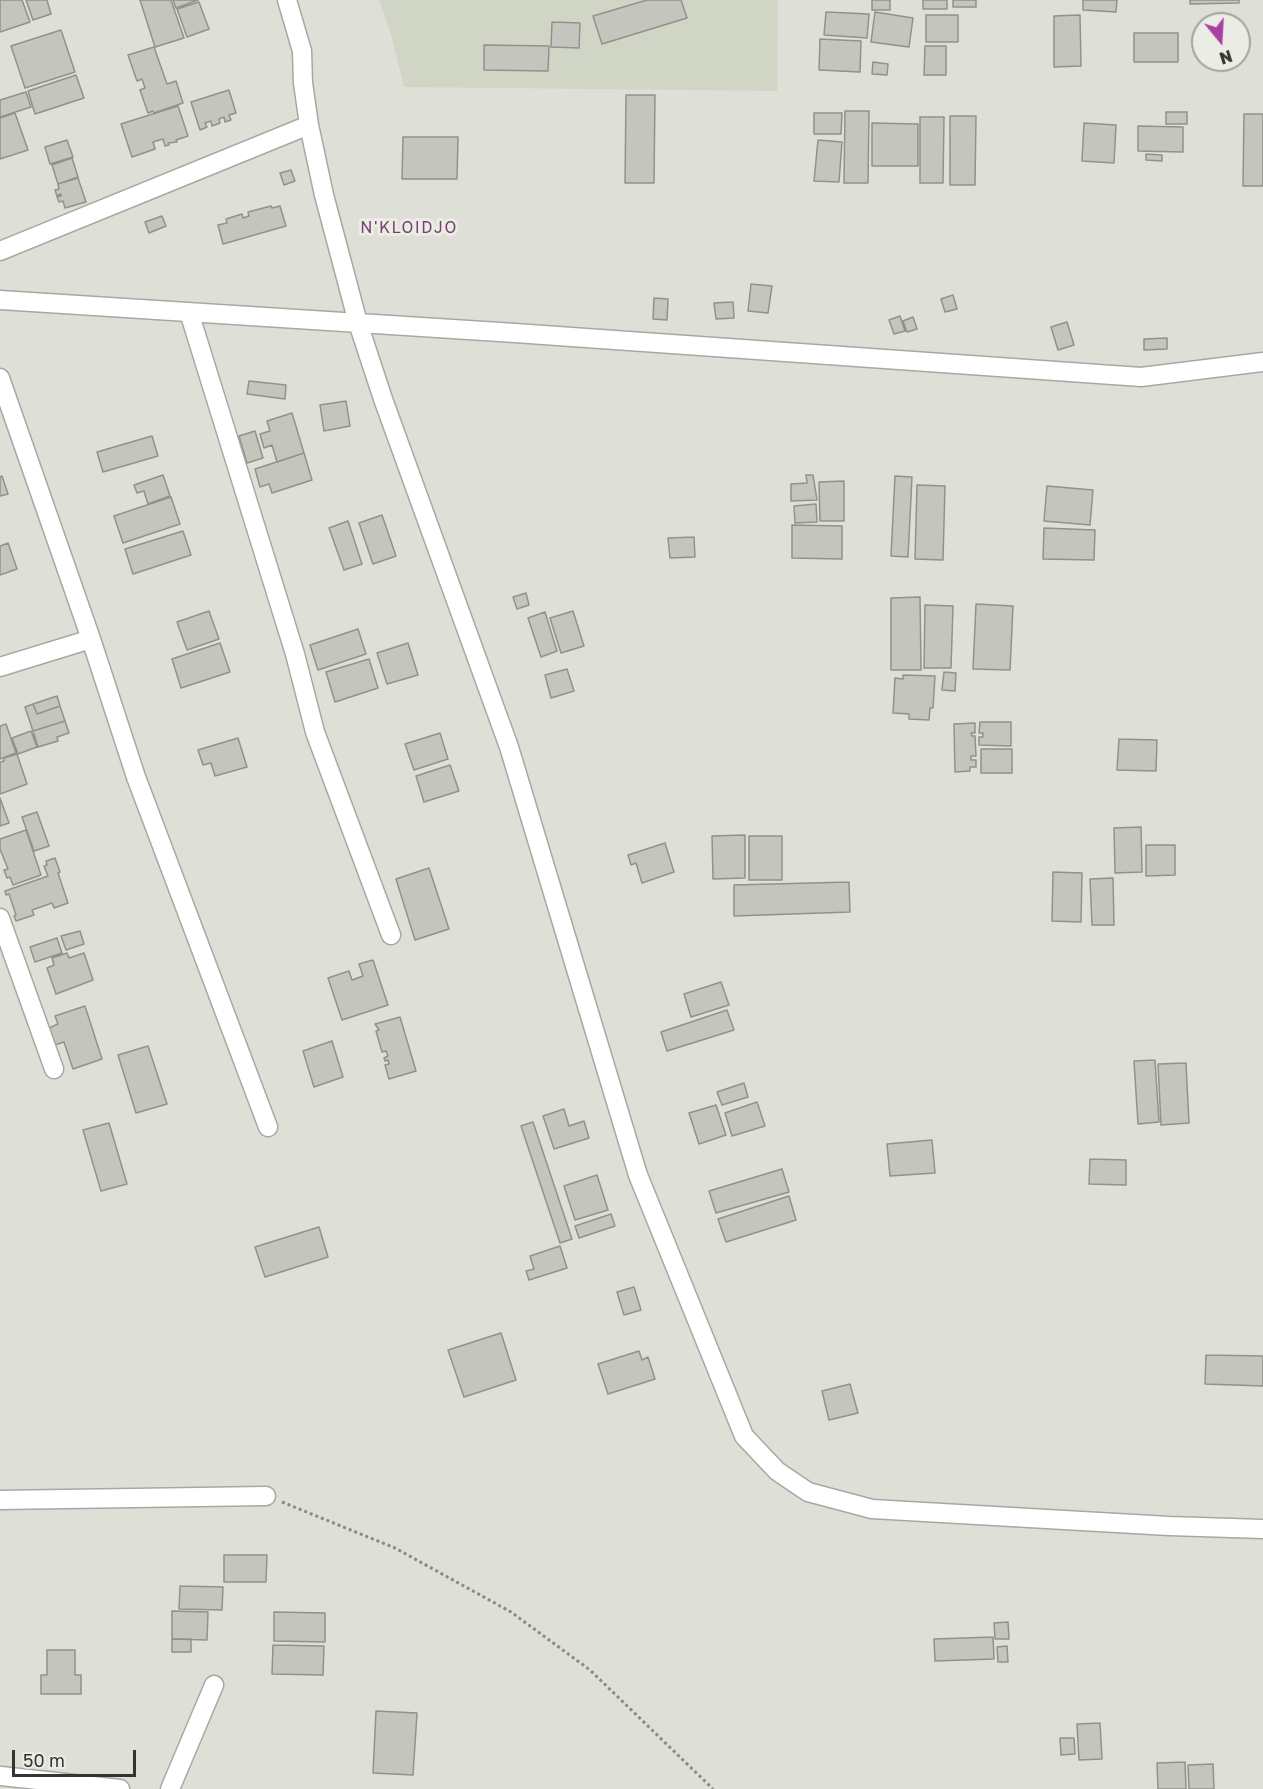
<!DOCTYPE html>
<style>
body{margin:0}
#map{position:relative;width:1263px;height:1789px;overflow:hidden;background:#dee0d8;font-family:"Golos Text",sans-serif}
canvas{display:block}
.north{position:absolute;left:1191px;top:12px;width:60px;height:60px;box-sizing:border-box;background:#ebede5;border:2px solid #a2a39d;border-radius:50%;rotate:162deg;font-size:16px;font-weight:700;line-height:24px;text-align:center;color:#343532}
.north::after{content:'';display:block;margin:auto;width:21px;height:27px;background:#a941a4;clip-path:polygon(50% 0,100% 100%,50% 72%,0 100%)}
.scale{position:absolute;left:12px;top:1750px;width:124px;height:27px;box-sizing:border-box;border:3px solid #343532;border-top:0;padding-left:8px;font-size:18px;line-height:21px;white-space:nowrap;color:#343532;-webkit-text-stroke:4px #ebede5;paint-order:stroke}
</style>
<div id="map">
<canvas width="1263" height="1789"></canvas>
<div class="north">N</div>
<div class="scale">50 m</div>
</div>
<script>
const ctx = document.querySelector('canvas').getContext('2d');
ctx.lineJoin = 'round';
function fillPath(path, color) { ctx.fillStyle = color; ctx.fill(path, 'evenodd'); }
const shape = rows => new Path2D(rows.map(r => 'M' + r).join(''));
function strokePath(path, color, width, dash) { ctx.strokeStyle = color; ctx.lineWidth = width; ctx.lineCap = dash ? 'butt' : 'round'; ctx.setLineDash(dash || []); ctx.stroke(path); }
function drawText(font, color, halo, rows, align = 'center') {
  ctx.font = font + ' "Golos Text",sans-serif'; ctx.lineWidth = 6; ctx.setLineDash([]); ctx.textBaseline = 'middle'; ctx.strokeStyle = halo; ctx.fillStyle = color; for (const [text, x, y, turn = 0] of rows) {
    ctx.save(); ctx.translate(x, y); ctx.rotate((+turn || 0) * Math.PI / 180); ctx.textAlign = isNaN(turn) ? turn : align; if (halo) ctx.strokeText(text, 0, 0); ctx.fillText(text, 0, 0); ctx.restore();
  }
}
fillPath(shape([
 [379,0,778,0,777,91,404,87,390,31]
]), '#d1d5c6');
const building = shape([
 [0,0,22,0,30,22,0,32,0,0],
 [26,0,47,0,51,14,33,20,26,0],
 [140,0,171,0,184,38,155,47,140,0],
 [173,0,198,0,176,8,173,0],
 [647,0,681,0,687,18,602,44,593,16,647,0],
 [872,0,890,0,890,10,872,10,872,0],
 [923,0,947,0,947,9,923,9,923,0],
 [953,0,976,0,976,7,953,7,953,0],
 [1083,0,1117,0,1116,12,1083,10,1083,0],
 [1190,0,1239,0,1239,3,1190,4,1190,0],
 [199,2,209,29,187,37,177,9,199,2],
 [826,12,869,14,867,38,824,35,826,12],
 [875,12,913,18,909,47,871,42,875,12],
 [926,15,958,15,958,42,926,42,926,15],
 [1080,15,1081,66,1054,67,1054,16,1080,15],
 [552,22,580,23,579,48,551,47,552,22],
 [61,30,75,72,25,88,11,46,61,30],
 [1134,33,1178,33,1178,62,1134,62,1134,33],
 [820,39,861,41,860,72,819,70,820,39],
 [484,45,549,46,548,71,484,70,484,45],
 [925,46,946,46,946,75,924,75,925,46],
 [154,47,167,84,176,81,183,103,154,113,153,111,148,113,140,90,145,88,142,79,137,81,128,55,154,47],
 [873,62,888,64,887,75,872,74,873,62],
 [76,75,84,98,35,114,28,91,76,75],
 [229,90,236,113,229,115,231,120,225,122,224,117,219,119,220,123,212,126,211,121,205,123,207,127,200,130,191,102,229,90],
 [26,92,31,107,0,117,0,100,26,92],
 [626,95,655,95,654,183,625,183,626,95],
 [178,106,188,136,176,140,177,142,168,143,169,145,165,146,163,139,153,142,155,149,132,157,121,124,178,106],
 [845,111,869,111,868,183,844,183,845,111],
 [1166,112,1187,112,1187,124,1166,124,1166,112],
 [15,113,28,150,0,159,0,118,15,113],
 [814,113,842,113,841,134,814,134,814,113],
 [1244,114,1263,114,1263,186,1243,186,1244,114],
 [950,116,976,116,975,185,950,185,950,116],
 [920,117,944,117,943,183,920,183,920,117],
 [872,123,918,124,918,166,872,166,872,123],
 [1084,123,1116,125,1114,163,1082,161,1084,123],
 [1138,126,1183,127,1183,152,1138,151,1138,126],
 [403,137,458,137,457,179,402,179,403,137],
 [67,140,73,157,50,164,45,147,67,140],
 [818,140,842,142,839,182,814,181,818,140],
 [1146,154,1162,155,1162,161,1146,160,1146,154],
 [72,158,78,177,58,184,52,165,72,158],
 [291,170,295,181,284,185,280,173,291,170],
 [78,178,86,202,65,208,63,201,59,202,57,197,61,196,61,194,57,196,55,190,59,189,58,184,78,178],
 [271,206,272,208,280,206,286,226,223,244,218,225,227,223,226,219,242,214,243,218,249,216,248,212,271,206],
 [162,216,166,226,149,233,145,222,162,216],
 [751,284,772,286,768,313,748,311,751,284],
 [953,295,957,309,945,312,941,299,953,295],
 [654,298,668,299,667,320,653,319,654,298],
 [733,302,734,318,716,319,714,303,733,302],
 [900,316,905,331,894,334,889,320,900,316],
 [913,317,917,329,907,332,903,321,913,317],
 [1067,322,1074,345,1058,350,1051,327,1067,322],
 [1167,338,1167,349,1144,350,1144,339,1167,338],
 [249,381,286,385,285,399,247,394,249,381],
 [346,401,350,426,324,431,320,405,346,401],
 [292,413,304,453,277,462,272,445,264,448,260,434,270,431,267,421,292,413],
 [255,431,263,458,247,463,239,436,255,431],
 [152,436,158,456,103,472,97,452,152,436],
 [304,453,312,480,272,493,269,484,260,487,255,469,304,453],
 [163,475,170,496,148,504,144,491,137,493,134,485,163,475],
 [806,475,813,475,817,500,791,501,791,484,807,483,806,475],
 [2,476,8,494,0,496,0,477,2,476],
 [895,476,912,477,908,557,891,556,895,476],
 [844,481,844,521,820,521,819,482,844,481],
 [917,485,945,486,943,560,915,559,917,485],
 [1047,486,1093,490,1090,525,1044,521,1047,486],
 [171,497,180,524,123,543,114,516,171,497],
 [816,504,817,522,795,523,794,506,816,504],
 [382,515,396,556,373,564,359,523,382,515],
 [348,521,362,564,344,570,329,528,348,521],
 [792,525,842,526,842,559,792,558,792,525],
 [1044,528,1095,530,1094,560,1043,559,1044,528],
 [183,531,191,555,133,574,125,549,183,531],
 [694,537,695,557,670,558,668,538,694,537],
 [8,543,17,569,0,575,0,546,8,543],
 [526,593,529,605,517,609,513,597,526,593],
 [920,597,921,670,891,670,891,598,920,597],
 [976,604,1013,606,1010,670,973,669,976,604],
 [925,605,953,606,951,668,924,668,925,605],
 [209,611,219,639,187,650,177,622,209,611],
 [573,611,584,646,561,653,550,618,573,611],
 [545,612,557,651,541,657,528,618,545,612],
 [358,629,366,654,318,670,310,645,358,629],
 [220,643,230,672,181,688,172,659,220,643],
 [408,643,418,675,387,684,377,653,408,643],
 [369,659,378,688,335,702,326,672,369,659],
 [567,669,574,691,551,698,545,675,567,669],
 [944,672,956,673,955,691,942,690,944,672],
 [903,675,935,676,933,708,930,708,929,720,909,719,909,714,893,713,895,678,903,679,903,675],
 [57,696,60,706,37,714,33,704,57,696],
 [33,704,37,714,60,706,65,721,33,731,25,707,33,704],
 [65,721,69,733,57,737,58,741,38,747,33,731,65,721],
 [980,722,1011,722,1011,746,979,745,979,737,983,737,983,733,979,733,980,722],
 [975,723,975,733,971,733,972,736,975,736,976,756,971,756,971,760,976,760,976,767,970,767,970,771,955,772,954,724,975,723],
 [6,724,16,753,0,759,0,726,6,724],
 [31,731,37,747,18,754,12,738,31,731],
 [440,733,448,759,414,770,405,744,440,733],
 [238,738,247,767,215,776,211,763,203,765,198,750,238,738],
 [1119,739,1157,740,1156,771,1117,770,1119,739],
 [981,749,1012,749,1012,773,981,773,981,749],
 [17,754,27,784,0,794,0,762,4,761,4,758,17,754],
 [450,765,459,791,424,802,416,776,450,765],
 [0,798,9,823,0,826,0,798],
 [37,812,49,846,34,851,22,817,37,812],
 [1141,827,1142,872,1115,873,1114,828,1141,827],
 [26,830,41,875,13,885,10,877,7,878,4,870,8,869,0,849,0,839,26,830],
 [745,835,745,878,713,879,712,836,745,835],
 [749,836,782,836,782,880,749,880,749,836],
 [665,843,674,872,642,883,636,863,631,865,628,855,665,843],
 [1146,845,1175,845,1175,875,1146,876,1146,845],
 [55,858,60,872,58,873,68,903,54,908,52,903,32,910,34,915,16,921,14,916,16,915,9,894,6,895,5,891,48,876,44,866,47,865,46,861,55,858],
 [429,868,449,929,415,940,396,879,429,868],
 [1053,872,1082,873,1081,922,1052,921,1053,872],
 [1113,878,1114,925,1092,925,1090,879,1113,878],
 [849,882,850,912,734,916,734,885,849,882],
 [80,931,84,944,66,950,61,936,80,931],
 [57,938,62,953,35,962,30,947,57,938],
 [67,953,69,958,84,953,93,980,56,994,47,968,54,965,52,958,67,953],
 [373,960,388,1005,342,1020,328,978,349,971,352,980,363,976,359,964,373,960],
 [721,982,729,1005,691,1017,684,994,721,982],
 [85,1006,102,1059,73,1069,64,1042,55,1045,49,1028,58,1024,55,1016,85,1006],
 [727,1010,734,1030,667,1051,661,1032,727,1010],
 [400,1017,416,1071,389,1079,385,1065,389,1064,388,1060,385,1061,384,1058,388,1056,386,1051,382,1052,376,1031,379,1030,375,1024,400,1017],
 [332,1041,343,1077,314,1087,303,1051,332,1041],
 [148,1046,167,1104,136,1113,118,1055,148,1046],
 [1155,1060,1159,1122,1138,1124,1134,1061,1155,1060],
 [1186,1063,1189,1123,1161,1125,1158,1064,1186,1063],
 [744,1083,748,1097,722,1105,717,1092,744,1083],
 [757,1102,765,1126,732,1136,725,1113,757,1102],
 [716,1105,726,1135,699,1144,689,1113,716,1105],
 [564,1109,569,1126,584,1121,589,1138,554,1149,543,1116,564,1109],
 [533,1122,572,1239,560,1243,521,1126,533,1122],
 [109,1123,127,1184,101,1191,83,1130,109,1123],
 [932,1140,935,1173,890,1176,887,1144,932,1140],
 [1090,1159,1126,1160,1126,1185,1089,1184,1090,1159],
 [782,1169,789,1192,716,1213,709,1191,782,1169],
 [597,1175,608,1210,575,1220,564,1186,597,1175],
 [789,1196,796,1220,726,1242,718,1219,789,1196],
 [611,1214,615,1226,579,1238,575,1226,611,1214],
 [319,1227,328,1257,265,1277,255,1247,319,1227],
 [560,1246,567,1268,529,1280,526,1271,534,1269,530,1256,560,1246],
 [634,1287,641,1310,624,1315,617,1292,634,1287],
 [501,1333,516,1380,464,1397,448,1350,501,1333],
 [639,1351,642,1360,648,1357,655,1379,608,1394,598,1364,639,1351],
 [1206,1355,1263,1356,1263,1386,1205,1384,1206,1355],
 [850,1384,858,1413,829,1420,822,1391,850,1384],
 [224,1555,267,1555,266,1582,224,1582,224,1555],
 [180,1586,223,1587,222,1610,179,1609,180,1586],
 [172,1611,208,1612,207,1640,172,1639,172,1611],
 [274,1612,325,1613,325,1642,274,1641,274,1612],
 [1008,1622,1009,1639,995,1639,994,1623,1008,1622],
 [993,1637,994,1659,935,1661,934,1639,993,1637],
 [172,1639,191,1639,191,1652,172,1652,172,1639],
 [273,1645,324,1646,323,1675,272,1674,273,1645],
 [1007,1646,1008,1662,998,1662,997,1647,1007,1646],
 [47,1650,75,1650,75,1675,81,1675,81,1694,41,1694,41,1675,47,1675,47,1650],
 [376,1711,417,1713,413,1775,373,1773,376,1711],
 [1100,1723,1102,1759,1079,1760,1077,1724,1100,1723],
 [1060,1738,1074,1738,1075,1754,1061,1755,1060,1738],
 [1185,1762,1186,1789,1158,1789,1157,1763,1185,1762],
 [1213,1764,1214,1789,1189,1789,1188,1765,1213,1764]
]);
fillPath(building, '#c4c6be');
strokePath(building, '#90928b', 1.5);
const minor = shape([
 [287,0,302,51,303,83,309,125,324,195,358,323,383,399,509,747,638,1175,744,1436,777,1471,808,1492,872,1509,1169,1526,1263,1529],
 [0,251,309,125],
 [0,300,515,333,1141,377,1263,362],
 [189,312,295,654,315,732,391,935],
 [0,378,91,639,136,777,268,1127],
 [0,667,91,639],
 [0,918,54,1069],
 [0,1500,266,1496],
 [1,1776,120,1789],
 [170,1789,214,1685]
]);
strokePath(minor, '#a6a9a1', 21);
strokePath(shape([
 [282,1502,395,1548,511,1612,590,1670,713,1789]
]), '#8a8b86', 3, [3, 3]);
strokePath(minor, '#fff', 18);
ctx.letterSpacing = '1.5px';
drawText('16px', '#764172', '#ebede5', [
 ["N'KLOIDJO",409,228]
]);
ctx.letterSpacing = '0px';
</script>
